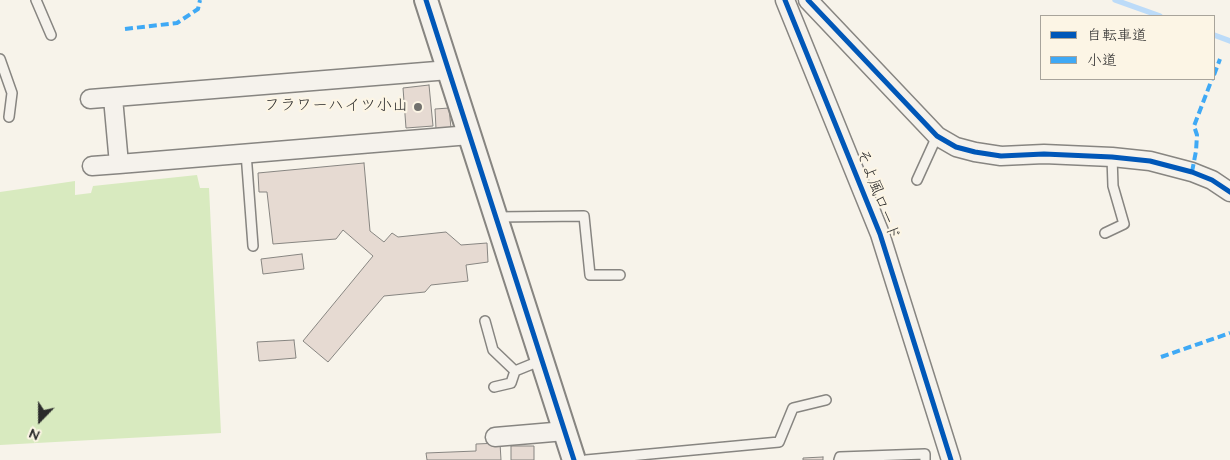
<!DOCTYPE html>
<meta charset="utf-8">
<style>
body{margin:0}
#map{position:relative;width:1230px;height:460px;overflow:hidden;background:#f7f3ea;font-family:"Architects Daughter","Klee One",sans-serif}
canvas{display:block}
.legend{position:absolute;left:1040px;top:15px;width:175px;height:65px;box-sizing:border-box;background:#fcf5e5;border:1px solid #a8a49b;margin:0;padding:6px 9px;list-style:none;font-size:15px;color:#2b2b2b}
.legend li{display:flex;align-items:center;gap:10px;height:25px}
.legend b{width:25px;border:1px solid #a8a49b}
.north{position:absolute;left:15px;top:395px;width:50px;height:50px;-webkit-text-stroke:4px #fcf5e5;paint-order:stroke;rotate:202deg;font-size:14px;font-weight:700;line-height:20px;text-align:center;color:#2b2b2b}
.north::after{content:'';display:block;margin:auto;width:18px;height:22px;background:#2b2b2b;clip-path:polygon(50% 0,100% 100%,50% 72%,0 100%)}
</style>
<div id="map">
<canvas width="1230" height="460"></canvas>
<ul class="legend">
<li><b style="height:6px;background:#0057b8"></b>自転車道</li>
<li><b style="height:6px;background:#3fa9f5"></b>小道</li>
</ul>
<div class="north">N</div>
</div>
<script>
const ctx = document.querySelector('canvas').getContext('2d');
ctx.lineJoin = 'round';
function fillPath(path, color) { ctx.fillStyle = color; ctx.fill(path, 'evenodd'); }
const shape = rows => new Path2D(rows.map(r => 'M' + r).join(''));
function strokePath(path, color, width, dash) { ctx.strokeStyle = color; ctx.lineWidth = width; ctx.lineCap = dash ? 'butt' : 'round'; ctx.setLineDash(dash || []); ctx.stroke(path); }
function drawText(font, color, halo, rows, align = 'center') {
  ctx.font = font + ' "Architects Daughter","Klee One",sans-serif'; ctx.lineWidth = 4.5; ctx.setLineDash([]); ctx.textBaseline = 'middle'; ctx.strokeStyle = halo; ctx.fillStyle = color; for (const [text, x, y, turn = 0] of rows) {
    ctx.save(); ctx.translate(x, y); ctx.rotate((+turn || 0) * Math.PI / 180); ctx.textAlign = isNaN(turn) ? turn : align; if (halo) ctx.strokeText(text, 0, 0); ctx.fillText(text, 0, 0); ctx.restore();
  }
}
fillPath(shape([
 [197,175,200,188,209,188,221,433,0,445,0,192,75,181,75,195,91,193,93,186]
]), '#d8eabf');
strokePath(shape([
 [1115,0,1160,16],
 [1214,35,1230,41]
]), '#bcdbf8', 5.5);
const building = shape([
 [429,85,433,126,406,128,403,88,429,85],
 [449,108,451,128,436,129,435,109,449,108],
 [364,163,370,231,384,242,392,233,398,237,446,232,461,245,487,243,488,262,466,265,468,281,431,285,425,292,384,296,328,362,303,341,373,256,343,230,336,239,273,244,267,192,259,192,258,173,364,163],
 [302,254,304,269,263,274,261,259,302,254],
 [294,340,296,358,259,361,257,342,294,340],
 [500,443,501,460,427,460,426,453,476,451,476,444,500,443],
 [511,446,534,446,534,460,511,460,511,446],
 [823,457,823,460,803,460,803,458,823,457]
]);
fillPath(building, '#e6dad2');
strokePath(building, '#878581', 1);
const service = shape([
 [36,0,51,35],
 [0,59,12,93,9,117],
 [246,153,253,246],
 [917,180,937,136],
 [496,217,584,216,590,275,620,275],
 [1105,233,1124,224,1113,186,1112,157],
 [485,321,493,350,515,371,511,383,494,387],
 [515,371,542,360],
 [586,460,779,442,793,408,826,400],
 [839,460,840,457,925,454,925,460]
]);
const minor = shape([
 [785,0,880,234,951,460],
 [808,0,937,136,956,147,975,152,1001,156,1044,154,1112,157,1150,161,1192,172,1212,180,1230,192],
 [113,98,119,164,470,135],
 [90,99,449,70],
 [92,166,119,164],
 [495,437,565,431]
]);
const tertiary = shape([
 [426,0,574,460]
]);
strokePath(service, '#878581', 12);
strokePath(minor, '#878581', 21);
strokePath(tertiary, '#878581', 26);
strokePath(service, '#f5f2ec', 9);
strokePath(minor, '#f5f2ec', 18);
strokePath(tertiary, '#f5f2ec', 22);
strokePath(shape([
 [125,29,177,23,198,9,200,0],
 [1214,75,1220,59],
 [1192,172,1196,151,1197,135,1194,126,1212,79],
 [1161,357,1230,333]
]), '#3fa9f5', 4, [8, 4]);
strokePath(shape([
 [426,0,574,460],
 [785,0,880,234,951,460],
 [808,0,937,136,956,147,975,152,1001,156,1044,154,1112,157,1150,161,1192,172,1212,180,1230,192]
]), '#0057b8', 5);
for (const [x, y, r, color] of [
 [418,107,5,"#72716e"]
]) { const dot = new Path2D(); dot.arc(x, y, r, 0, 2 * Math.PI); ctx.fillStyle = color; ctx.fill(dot); strokePath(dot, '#fcf5e5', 2); }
drawText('16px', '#2b2b2b', '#fcf5e5', [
 ["フラワーハイツ小山",408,107]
], 'right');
drawText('16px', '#2b2b2b', '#fcf5e5', [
 ["そよ風ロード",877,195,69]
]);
</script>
